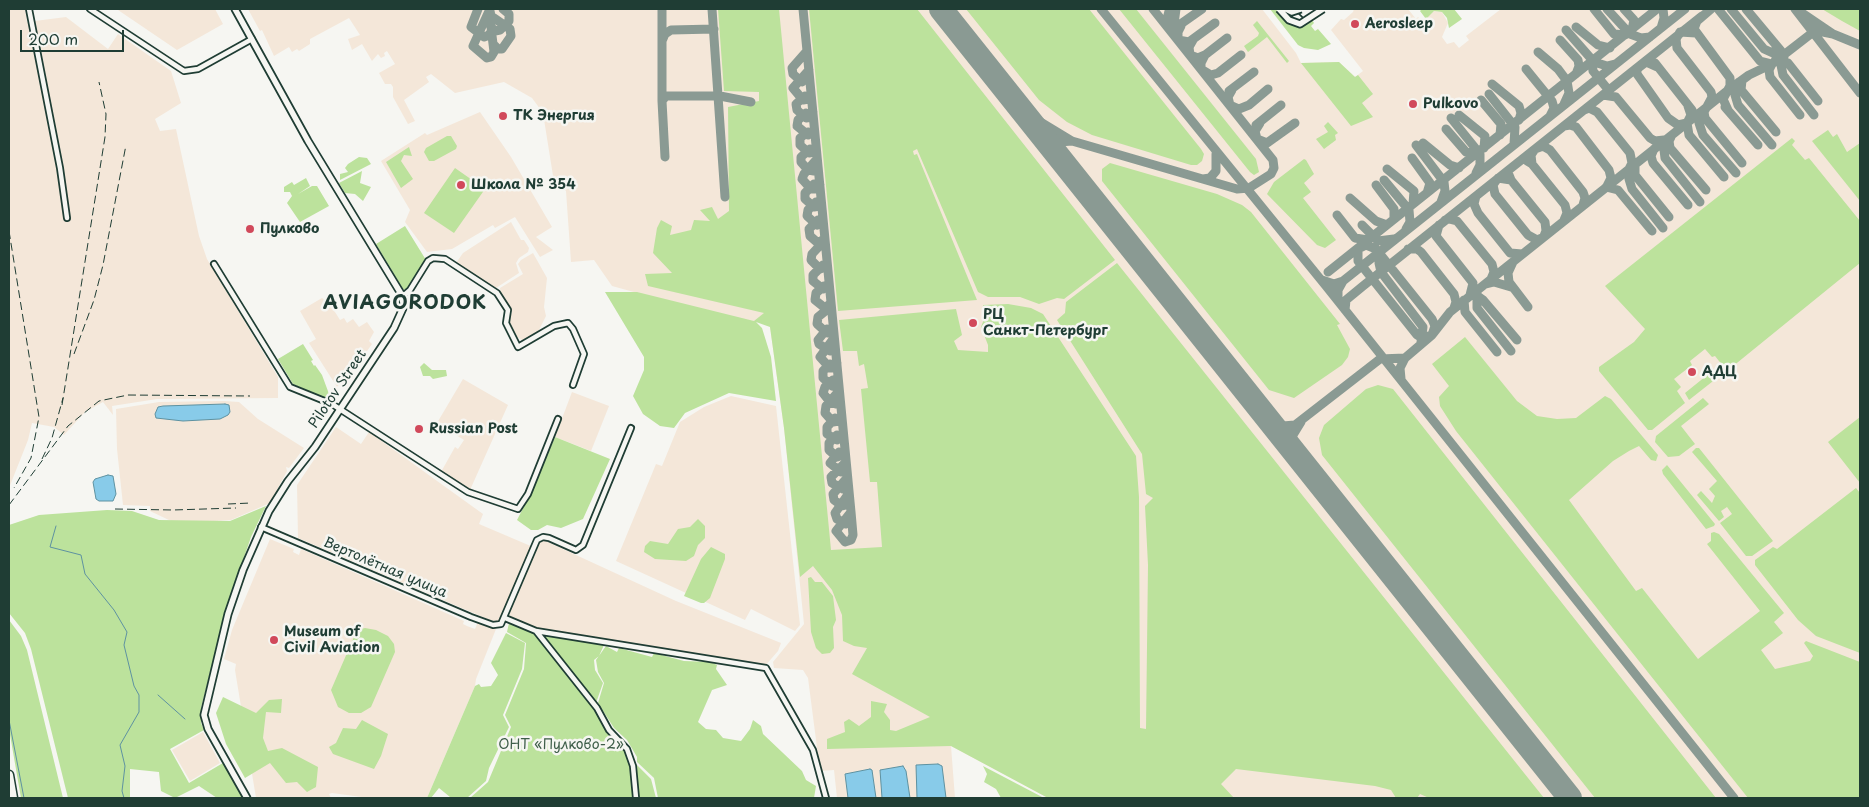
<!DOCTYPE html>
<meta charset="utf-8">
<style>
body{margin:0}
#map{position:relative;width:1869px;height:807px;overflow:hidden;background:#f6f6f2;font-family:"Playpen Sans",sans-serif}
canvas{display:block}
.frame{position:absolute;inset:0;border:10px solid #1f3d34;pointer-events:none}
.scale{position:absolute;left:20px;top:30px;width:104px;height:22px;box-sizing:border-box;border:2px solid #1f3d34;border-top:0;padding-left:6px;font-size:15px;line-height:18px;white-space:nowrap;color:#1f3d34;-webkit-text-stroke:4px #f6f6f2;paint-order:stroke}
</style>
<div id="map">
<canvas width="1869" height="807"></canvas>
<div class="frame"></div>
<div class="scale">200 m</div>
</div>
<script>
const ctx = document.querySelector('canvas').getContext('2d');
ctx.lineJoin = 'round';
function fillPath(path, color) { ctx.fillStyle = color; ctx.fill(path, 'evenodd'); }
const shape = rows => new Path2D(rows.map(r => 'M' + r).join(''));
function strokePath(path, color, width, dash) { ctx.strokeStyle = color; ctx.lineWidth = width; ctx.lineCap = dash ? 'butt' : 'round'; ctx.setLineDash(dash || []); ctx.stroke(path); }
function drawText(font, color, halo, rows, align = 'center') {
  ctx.font = font + ' "Playpen Sans",sans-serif'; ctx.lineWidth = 5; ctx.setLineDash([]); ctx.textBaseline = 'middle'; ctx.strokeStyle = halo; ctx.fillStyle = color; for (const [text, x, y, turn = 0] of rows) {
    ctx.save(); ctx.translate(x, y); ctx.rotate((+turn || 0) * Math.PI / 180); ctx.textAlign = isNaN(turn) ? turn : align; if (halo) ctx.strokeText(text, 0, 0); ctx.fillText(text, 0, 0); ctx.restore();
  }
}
fillPath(shape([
 [9,9,25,9,27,22,66,17,108,49,118,34,171,71,181,103,155,119,160,131,176,129,199,236,207,259,278,377,278,398,157,399,112,406,113,415,103,402,85,412,64,435,54,427,32,423,28,440,9,488],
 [215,9,223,24,177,50,118,10],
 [248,9,1262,9,1296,53,1301,63,1339,62,1355,77,1363,71,1331,30,1341,19,1344,20,1353,12,1354,9,1408,9,1416,19,1418,17,1422,21,1434,11,1442,12,1448,23,1442,37,1447,44,1454,42,1459,48,1469,40,1466,36,1501,9,1860,9,1860,798,1048,798,951,746,955,798,837,798,834,770,820,771,808,678,803,670,774,668,773,662,804,624,784,428,770,327,767,324,692,308,612,286,594,260,571,262,566,191,554,182,543,113,532,98,504,82,455,93,431,74,426,77,429,82,404,100,415,121,408,124,393,97,393,87,391,84,385,84,379,73,395,64,387,51,384,53,385,56,381,58,378,54,372,61,362,44,352,50,348,39,360,35,349,18,310,39,310,44,299,51,297,49,292,52,289,47,274,56,262,30,260,31],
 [480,112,511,157,552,227,536,237,553,250,540,257,515,217,495,228,493,225,452,249,427,252,405,222,410,210,381,161,425,133,427,135],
 [511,222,521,240,524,240,529,248,528,252,519,258,516,263,519,273,496,288,456,263,463,253],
 [533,253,547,278,544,307,546,316,537,334,524,341,517,337,508,322,508,319,512,313,501,295,500,288,523,274,518,264,521,260],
 [322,298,330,304,340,320,344,318,347,323,353,319,359,327,367,322,374,332,369,341,372,344,360,361,356,356,352,358,355,364,337,387,309,343,316,339,300,311],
 [463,379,508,405,470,490,441,472,455,447,458,449,464,440,437,423],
 [572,392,609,406,591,451,555,437],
 [731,396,776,406,800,625,795,631,751,609,745,620,616,561,656,464,662,466,680,422,704,407],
 [224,401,239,402,258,419,304,448,289,468,286,467,287,471,270,503,231,520,183,523,171,521,150,511,150,506,123,505,117,449,116,409,159,402],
 [336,427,361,444,369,432,483,514,479,524,533,547,499,624,298,538,297,485],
 [539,538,676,601,781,643,778,651,765,666,534,630,508,616],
 [270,539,294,549,293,552,299,555,301,549,464,621,463,624,467,626,475,629,478,622,496,629,476,679,475,686,427,798,369,798,332,793,329,794,331,798,256,798,235,670,236,664,224,659,232,630],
 [203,732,220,763,190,781,172,750]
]), '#f4e7d9');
fillPath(shape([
 [718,9,779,9,831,550,882,547,877,482,870,482,861,389,868,388,864,364,859,366,857,351,843,351,839,320,956,309,962,335,954,341,958,350,988,352,988,345,981,327,986,314,983,305,1008,304,1031,308,1043,314,1136,456,1139,497,1140,728,1146,729,1148,565,1145,506,1153,498,1146,494,1142,454,1057,320,1065,313,1066,302,1117,263,1544,798,1429,798,1420,794,1417,798,1396,798,1391,790,1375,786,1236,769,1221,784,1234,798,1048,798,951,746,827,749,827,739,845,732,844,722,849,719,859,726,871,717,871,701,887,704,884,712,890,720,890,730,896,731,930,717,852,674,867,648,854,646,843,641,842,615,832,590,813,566,800,577,784,428,770,327,756,322,762,328,771,357,776,401,729,393,685,413,674,428,660,426,643,414,633,396,644,370,644,357,605,292,637,292,754,321,764,313,648,286,645,274,672,273,653,253,657,228,661,220,672,226,670,235,691,230,694,220,710,221,700,210,712,207,718,219,729,211,728,107,759,101,759,92,724,91],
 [809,9,917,9,1115,260,1064,299,1057,298,1039,304,1020,297,988,297,978,292,917,149,913,151,914,155,917,154,977,300,838,311],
 [966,9,1089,9,1201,149,1204,154,1202,161,1197,165,1191,165,1092,135,1067,122,1039,100],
 [1119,9,1136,9,1256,159,1259,172,1254,175,1250,172],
 [1270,9,1287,9,1295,18,1312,20,1314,23,1311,26,1315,31,1318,29,1331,44,1318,50,1304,48,1298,45],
 [1422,9,1454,9,1462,19,1449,28,1447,18,1442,12,1434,11,1426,19,1420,11],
 [1822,9,1860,9,1860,31,1842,21],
 [1257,21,1289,61,1287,63,1267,37,1248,52,1244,46,1258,36,1259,33,1253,25],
 [1339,62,1355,77,1358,75,1373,94,1362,103,1373,117,1351,126,1301,63],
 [1328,122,1338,133,1335,135,1336,140,1324,149,1316,139,1328,132,1324,126],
 [1828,130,1833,137,1837,134,1847,152,1860,143,1860,201,1812,141],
 [447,136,451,136,457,146,456,149,434,161,429,161,424,152,426,148],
 [1792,138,1795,141,1792,145,1805,160,1809,158,1860,221,1860,263,1727,371,1715,356,1712,357,1705,349,1690,361,1692,365,1674,379,1681,387,1677,391,1685,403,1652,430,1648,430,1599,371,1599,367,1634,342,1645,329,1605,286],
 [409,147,412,156,404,155,401,161,413,179,401,188,386,162],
 [359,157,367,158,371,164,340,180,340,174,348,172,345,168,348,164],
 [1304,159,1306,160,1314,174,1304,183,1311,192,1303,198,1336,240,1325,248,1317,245,1267,194,1274,182],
 [1110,163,1217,194,1242,205,1251,212,1340,324,1337,325,1350,349,1348,357,1342,365,1294,398,1269,390,1102,181,1102,169],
 [455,168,485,189,454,233,424,213],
 [362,171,360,183,371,187,363,201,355,194,345,193,339,183],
 [306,178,310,186,298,194,312,186,317,186,329,206,300,222,287,203,292,196,290,192,284,192,284,187,292,182,294,185],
 [405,226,426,260,406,290,403,289,376,244],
 [1465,337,1517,401,1537,416,1557,419,1576,418,1605,396,1611,399,1658,455,1656,461,1651,460,1639,446,1629,451,1613,461,1569,500,1636,591,1642,588,1698,659,1760,611,1707,544,1711,541,1711,533,1714,532,1719,534,1784,613,1774,622,1783,633,1761,650,1775,669,1810,661,1813,656,1804,643,1806,641,1860,662,1860,798,1748,798,1456,431,1440,406,1439,397,1449,386,1432,364],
 [303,344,313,360,311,361,314,366,315,365,322,375,332,402,293,384,278,359],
 [424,363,432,370,446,370,447,376,433,379,430,376,423,376,420,367],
 [1716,368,1722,374,1689,400,1685,393],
 [1378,385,1393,389,1716,798,1595,798,1322,455,1319,438,1324,425,1366,389],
 [1703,398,1709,404,1681,426,1695,444,1679,456,1668,457,1655,442,1656,436],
 [1860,417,1860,483,1828,442],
 [555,437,610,459,583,519,561,528,547,525,538,530,531,530,517,520,531,493],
 [1696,448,1699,448,1773,541,1752,556,1746,556,1720,523,1732,514,1727,507,1721,511,1724,517,1719,521,1697,495,1701,491,1712,503,1715,496,1709,489,1717,481,1692,452],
 [1667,465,1715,524,1714,526,1706,529,1663,474,1662,470],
 [1856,488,1860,493,1860,653,1816,636,1798,620,1755,565,1755,560,1773,547,1777,549],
 [266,506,251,537,225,613,201,708,201,723,204,730,170,749,189,783,223,763,243,798,217,798,199,786,175,798,161,791,159,772,130,769,130,798,68,798,31,649,25,633,9,613,9,525,39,515,107,510,132,511,159,520,230,521],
 [698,519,705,526,705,538,698,545,694,556,686,561,655,559,644,552,645,546,650,541,668,544,678,529,690,527],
 [711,547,725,554,725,559,710,598,704,603,701,603,684,596,701,559],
 [811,577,815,582,822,582,833,596,836,620,833,627,834,648,830,653,822,654,816,648,811,632,808,578],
 [9,620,21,636,27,650,63,798,21,798,9,729],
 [509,623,541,635,604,645,599,656,594,660,595,670,603,683,596,703,612,729,628,747,636,764,651,779,656,798,470,798,488,782,511,727,505,715,524,669,526,643,507,632],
 [365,628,376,630,388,636,394,644,395,652,371,707,361,713,349,713,338,707,331,690,357,630],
 [506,633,525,643,522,669,503,715,509,727,489,768,486,781,467,798,450,797,439,788,431,798,427,798,475,686,479,684,481,687,491,686,498,675,491,663],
 [606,646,617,652,619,648,652,657,654,653,684,661,711,662,717,665,716,669,727,685,712,690,698,722,706,729,716,730,723,738,741,741,750,729,753,720,761,726,763,734,802,771,806,780,816,786,814,798,658,798,654,778,637,762,637,757,627,740,614,728,598,703,604,683,598,672,596,660],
 [223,697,256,713,269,700,282,699,281,713,266,712,263,738,268,751,282,748,318,767,316,787,307,792,297,782,286,783,270,763,245,778,226,744,216,713],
 [362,720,388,734,381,756,374,769,333,754,329,747,336,743,343,728,356,729],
 [983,766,1044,798,1001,798,996,789,984,782,987,774]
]), '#bce29c');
const water = shape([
 [225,404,229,405,230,412,228,415,220,419,183,421,156,418,155,414,158,407,163,406,225,404],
 [108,475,113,476,116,494,113,501,99,501,96,499,93,482,95,479,108,475],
 [938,764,942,766,946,798,917,798,916,765,938,764],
 [903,766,906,771,910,798,882,798,880,770,903,766],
 [870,769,872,770,876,798,848,798,845,774,870,769]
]);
fillPath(water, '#88cbe9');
strokePath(water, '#5e92a1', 1);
strokePath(shape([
 [56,526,50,547,81,555,85,574,114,610,127,632,124,645,134,686,139,695,139,712,120,745,125,766,122,791,124,798],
 [158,695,185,719],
 [9,720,24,798]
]), '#5e92a1', 1);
strokePath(shape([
 [478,9,471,27,484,37,489,35,492,30],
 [662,9,662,101,666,96,720,96,751,102],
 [712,9,725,197],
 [803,9,851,512],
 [1101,9,1326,286,1734,798],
 [1594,9,1614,34,1625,35],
 [1607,9,1630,34,1641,38,1650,37],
 [1624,9,1634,20,1632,30],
 [1711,9,1697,21,1694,29,1730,78,1730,86,1723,99,1728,110],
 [1718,9,1760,61,1772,64,1769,70,1770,77,1800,115],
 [1731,9,1764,49,1775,54,1785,53],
 [1746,9,1781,51],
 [1795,9,1860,93],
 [489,11,494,52,491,57,487,58,473,46,489,11],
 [490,11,491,16,510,29,511,36,502,49,498,49,494,45],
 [1169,11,1166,23,1175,28,1202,9],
 [1802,13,1833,34,1860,45],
 [1181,26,1178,32,1178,40,1189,42,1215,23],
 [491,27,495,31,500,30,509,21,509,14,503,9],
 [1576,27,1598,45,1610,48],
 [1661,28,1664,18,1663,9],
 [1566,30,1594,62,1607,66,1615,64],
 [1173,32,1176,9],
 [1696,33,1680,32,1676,39,1677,48,1711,92,1712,97,1704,112,1705,118,1742,163],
 [1193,40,1189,47,1190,55,1198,58,1205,55,1227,38],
 [1560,40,1578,60,1579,66,1576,74],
 [662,41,665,34,671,30,714,29],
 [1776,48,1778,54,1775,61,1788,63,1818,101],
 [1538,52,1558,69,1567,81,1569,93,1564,104],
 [1205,55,1201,63,1201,69,1211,75,1218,73,1241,55],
 [1784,57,1781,65,1783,75,1814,115],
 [1592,61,1593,71,1606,87],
 [1655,63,1692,110],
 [1657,67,1646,62,1637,69,1637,74,1668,118,1678,125,1687,123,1691,115,1688,106],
 [1526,69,1552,101,1554,108,1550,116],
 [809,70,793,88,803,100,809,99,811,93],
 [1742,80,1741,90,1776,132],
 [802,82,793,74,792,68,807,51],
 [1739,82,1735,95,1738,105,1772,145],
 [1492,84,1519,106,1521,113,1519,120],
 [1232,90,1228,97,1230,105,1239,109,1249,105,1268,89],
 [1229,91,1254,72],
 [1489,94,1515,127,1514,144],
 [1603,95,1616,97,1650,138,1655,141,1664,140],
 [805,96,796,104,797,110,806,118,811,117,813,112],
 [1011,96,1039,121,1072,141,1237,189,1249,188,1271,174,1274,168,1273,160,1153,9],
 [1481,100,1501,124,1500,135],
 [662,101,665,157],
 [1725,107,1758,145],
 [1584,110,1589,108,1597,112,1630,153,1632,163,1629,169],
 [1701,112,1699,123,1703,135,1736,173],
 [806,113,798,120,797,126,808,135,814,131],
 [1459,115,1485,136,1484,148],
 [1451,118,1480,154,1480,165,1476,173],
 [1260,123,1255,131,1257,139,1267,143,1295,123],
 [1687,123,1689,135,1724,177],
 [1256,125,1281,105],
 [1564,126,1570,125,1576,127,1609,170,1611,178,1607,186],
 [1446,129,1466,152,1477,154],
 [808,132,800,138,800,145,809,153,814,152,816,149],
 [1671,137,1669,141,1670,148,1706,190],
 [1667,139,1664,150,1665,158,1700,202],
 [1423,143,1450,165,1459,168],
 [1416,145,1444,182,1445,191,1441,202],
 [810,149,801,157,801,162,808,170,814,171],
 [1654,149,1651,156,1653,163,1688,205],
 [1056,153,1059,142,1072,141],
 [1412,158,1430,183,1427,193],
 [817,159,804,174,802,179,811,189,817,189,820,185],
 [1527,161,1532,164,1565,205,1567,213,1564,220],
 [1532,164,1531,155,1535,149,1543,146,1550,150,1583,192,1585,198,1583,205],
 [1635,165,1635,175,1669,217],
 [1631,168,1629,179,1632,189,1663,228],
 [1387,169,1414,191,1413,204],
 [1509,175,1511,180,1545,222,1546,231,1544,236],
 [1203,179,1210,178,1216,171,1216,154],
 [1384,180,1409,210,1410,222,1406,229],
 [1511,180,1498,178,1493,185,1495,194,1528,235,1537,240,1542,238],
 [814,184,805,193,805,199,814,207,820,206,821,202],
 [1376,185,1394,209,1394,219],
 [1606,187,1618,190,1652,231],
 [1476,196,1474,204,1478,213,1510,253,1522,254],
 [1350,198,1376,221,1387,225],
 [816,202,808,210,807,216,817,225,823,220],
 [1337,215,1355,238,1368,240],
 [818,220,809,229,810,236,818,243,824,239],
 [1445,220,1449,219,1457,221,1492,264,1494,272,1491,279],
 [1362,225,1378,241,1394,239],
 [1439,225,1436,236,1473,283,1470,295,1476,295,1483,300,1517,340],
 [825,240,812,254,811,260,820,269,825,267,827,264],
 [1366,245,1376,249,1432,319,1435,326,1432,335,1422,338,1417,335,1358,261,1358,249,1366,245],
 [1408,249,1417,249,1421,252,1454,294,1456,302,1454,308],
 [1380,254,1379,263,1381,272,1423,327,1421,342],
 [1513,262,1508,273,1509,282,1528,307],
 [823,265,813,275,813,281,823,289,829,285],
 [1328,272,1657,9],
 [1322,280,1334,284,1343,281,1338,290,1338,301],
 [1343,281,1685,9],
 [1486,284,1494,282,1511,287],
 [824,286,816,293,815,300,825,308,831,303],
 [1477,291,1477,308,1511,351],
 [1464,300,1465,312,1497,352],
 [831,303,829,308,818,317,817,324,827,333,831,333,833,327],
 [1345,310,1346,300,1363,286,1702,16],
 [827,329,818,340,819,344,830,351],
 [834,338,820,357,830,368,834,368,837,363],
 [1405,358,1432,335,1450,312,1727,91,1749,75,1772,64,1812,33,1818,31,1833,34],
 [830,364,823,371,823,378,832,386,838,380],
 [833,380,825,387,823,393,830,402,836,404],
 [839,391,826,406,825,413,833,422,839,421,841,416],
 [835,418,827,427,827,434,837,440,843,434],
 [1269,421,1283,426,1295,425,1380,359,1405,358,1400,368,1401,379],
 [837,435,829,443,829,450,837,457,842,455,845,452],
 [839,452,830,463,841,472],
 [1296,454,1292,441,1293,435,1301,422],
 [843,489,832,483,831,477,846,462],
 [846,505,842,506,834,500,833,494,847,478],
 [851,512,853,535,851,540,845,542,836,531,851,512],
 [846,524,837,519,835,513,849,493]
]), '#8a9a93', 9);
strokePath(shape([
 [941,9,1570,798]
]), '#8a9a93', 24);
const street = shape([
 [29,9,60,168,67,218],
 [90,9,184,71,198,69,252,39],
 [214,264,290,387,332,404,468,492,518,509,528,494,558,419],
 [402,297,410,290,428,261,433,258,445,259,497,293,508,310,506,323,518,347,554,326,568,323,573,329,584,354,573,385],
 [261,527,471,617,493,625,501,624,537,540,543,537,549,538,576,550,583,545,631,428],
 [505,618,536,631,597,708,609,730,627,749,633,766,636,798],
 [536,631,766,668,813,750,826,798]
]);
const secondary = shape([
 [235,9,308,141,400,292,404,306,394,328,315,447,288,481,269,511,243,570,228,614,204,715,208,729,247,798],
 [1294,14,1301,21]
]);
const highway = shape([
 [9,775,13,798]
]);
strokePath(street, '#1f3d34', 8);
strokePath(secondary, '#1f3d34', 9);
strokePath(highway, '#1f3d34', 11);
strokePath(street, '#f6f6f2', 4.5);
strokePath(secondary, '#f6f6f2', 5.5);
strokePath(highway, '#f6f6f2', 8);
strokePath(shape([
 [9,231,39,417,31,458,14,488],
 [74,354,94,300,103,265,126,145],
 [62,405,105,137,106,114,99,82],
 [42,459,52,438,63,398],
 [228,504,251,503],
 [9,505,68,426,99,401,128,395,250,396],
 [115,509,173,510,236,508]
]), '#1f3d34', 1, [8, 4]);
const secondaryBridge = shape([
 [1279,9,1289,20,1300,24,1323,9],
 [1286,9,1292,12,1301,9]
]);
strokePath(secondaryBridge, '#1f3d34', 9, []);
strokePath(secondaryBridge, '#f6f6f2', 5.5);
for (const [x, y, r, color] of [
 [1355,24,5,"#d1495b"],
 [1413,104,5,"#d1495b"],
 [503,116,5,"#d1495b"],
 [461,185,5,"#d1495b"],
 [250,229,5,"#d1495b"],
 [973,323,5,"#d1495b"],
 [1692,372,5,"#d1495b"],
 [419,429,5,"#d1495b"],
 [274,640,5,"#d1495b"]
]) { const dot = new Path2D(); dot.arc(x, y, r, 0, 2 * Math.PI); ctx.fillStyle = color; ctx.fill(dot); strokePath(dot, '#f6f6f2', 2); }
drawText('bold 14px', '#1f3d34', '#f6f6f2', [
 ["Aerosleep",1365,24],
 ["Pulkovo",1423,104],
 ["ТК Энергия",513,116],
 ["Школа № 354",471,185],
 ["Пулково",260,229],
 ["РЦ",983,315],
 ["Санкт-Петербург",983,331],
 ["АДЦ",1702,372],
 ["Russian Post",429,429],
 ["Museum of",284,632],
 ["Civil Aviation",284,648]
], 'left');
drawText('14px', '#1f3d34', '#f6f6f2', [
 ["Pilotov Street",338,389,-56],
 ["Вертолётная улица",385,568,23]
]);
drawText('14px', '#3e5e49', '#f6f6f2', [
 ["ОНТ «Пулково-2»",561,745]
]);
ctx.letterSpacing = '1px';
drawText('bold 19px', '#1f3d34', '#f6f6f2', [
 ["AVIAGORODOK",405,304]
]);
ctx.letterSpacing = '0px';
</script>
